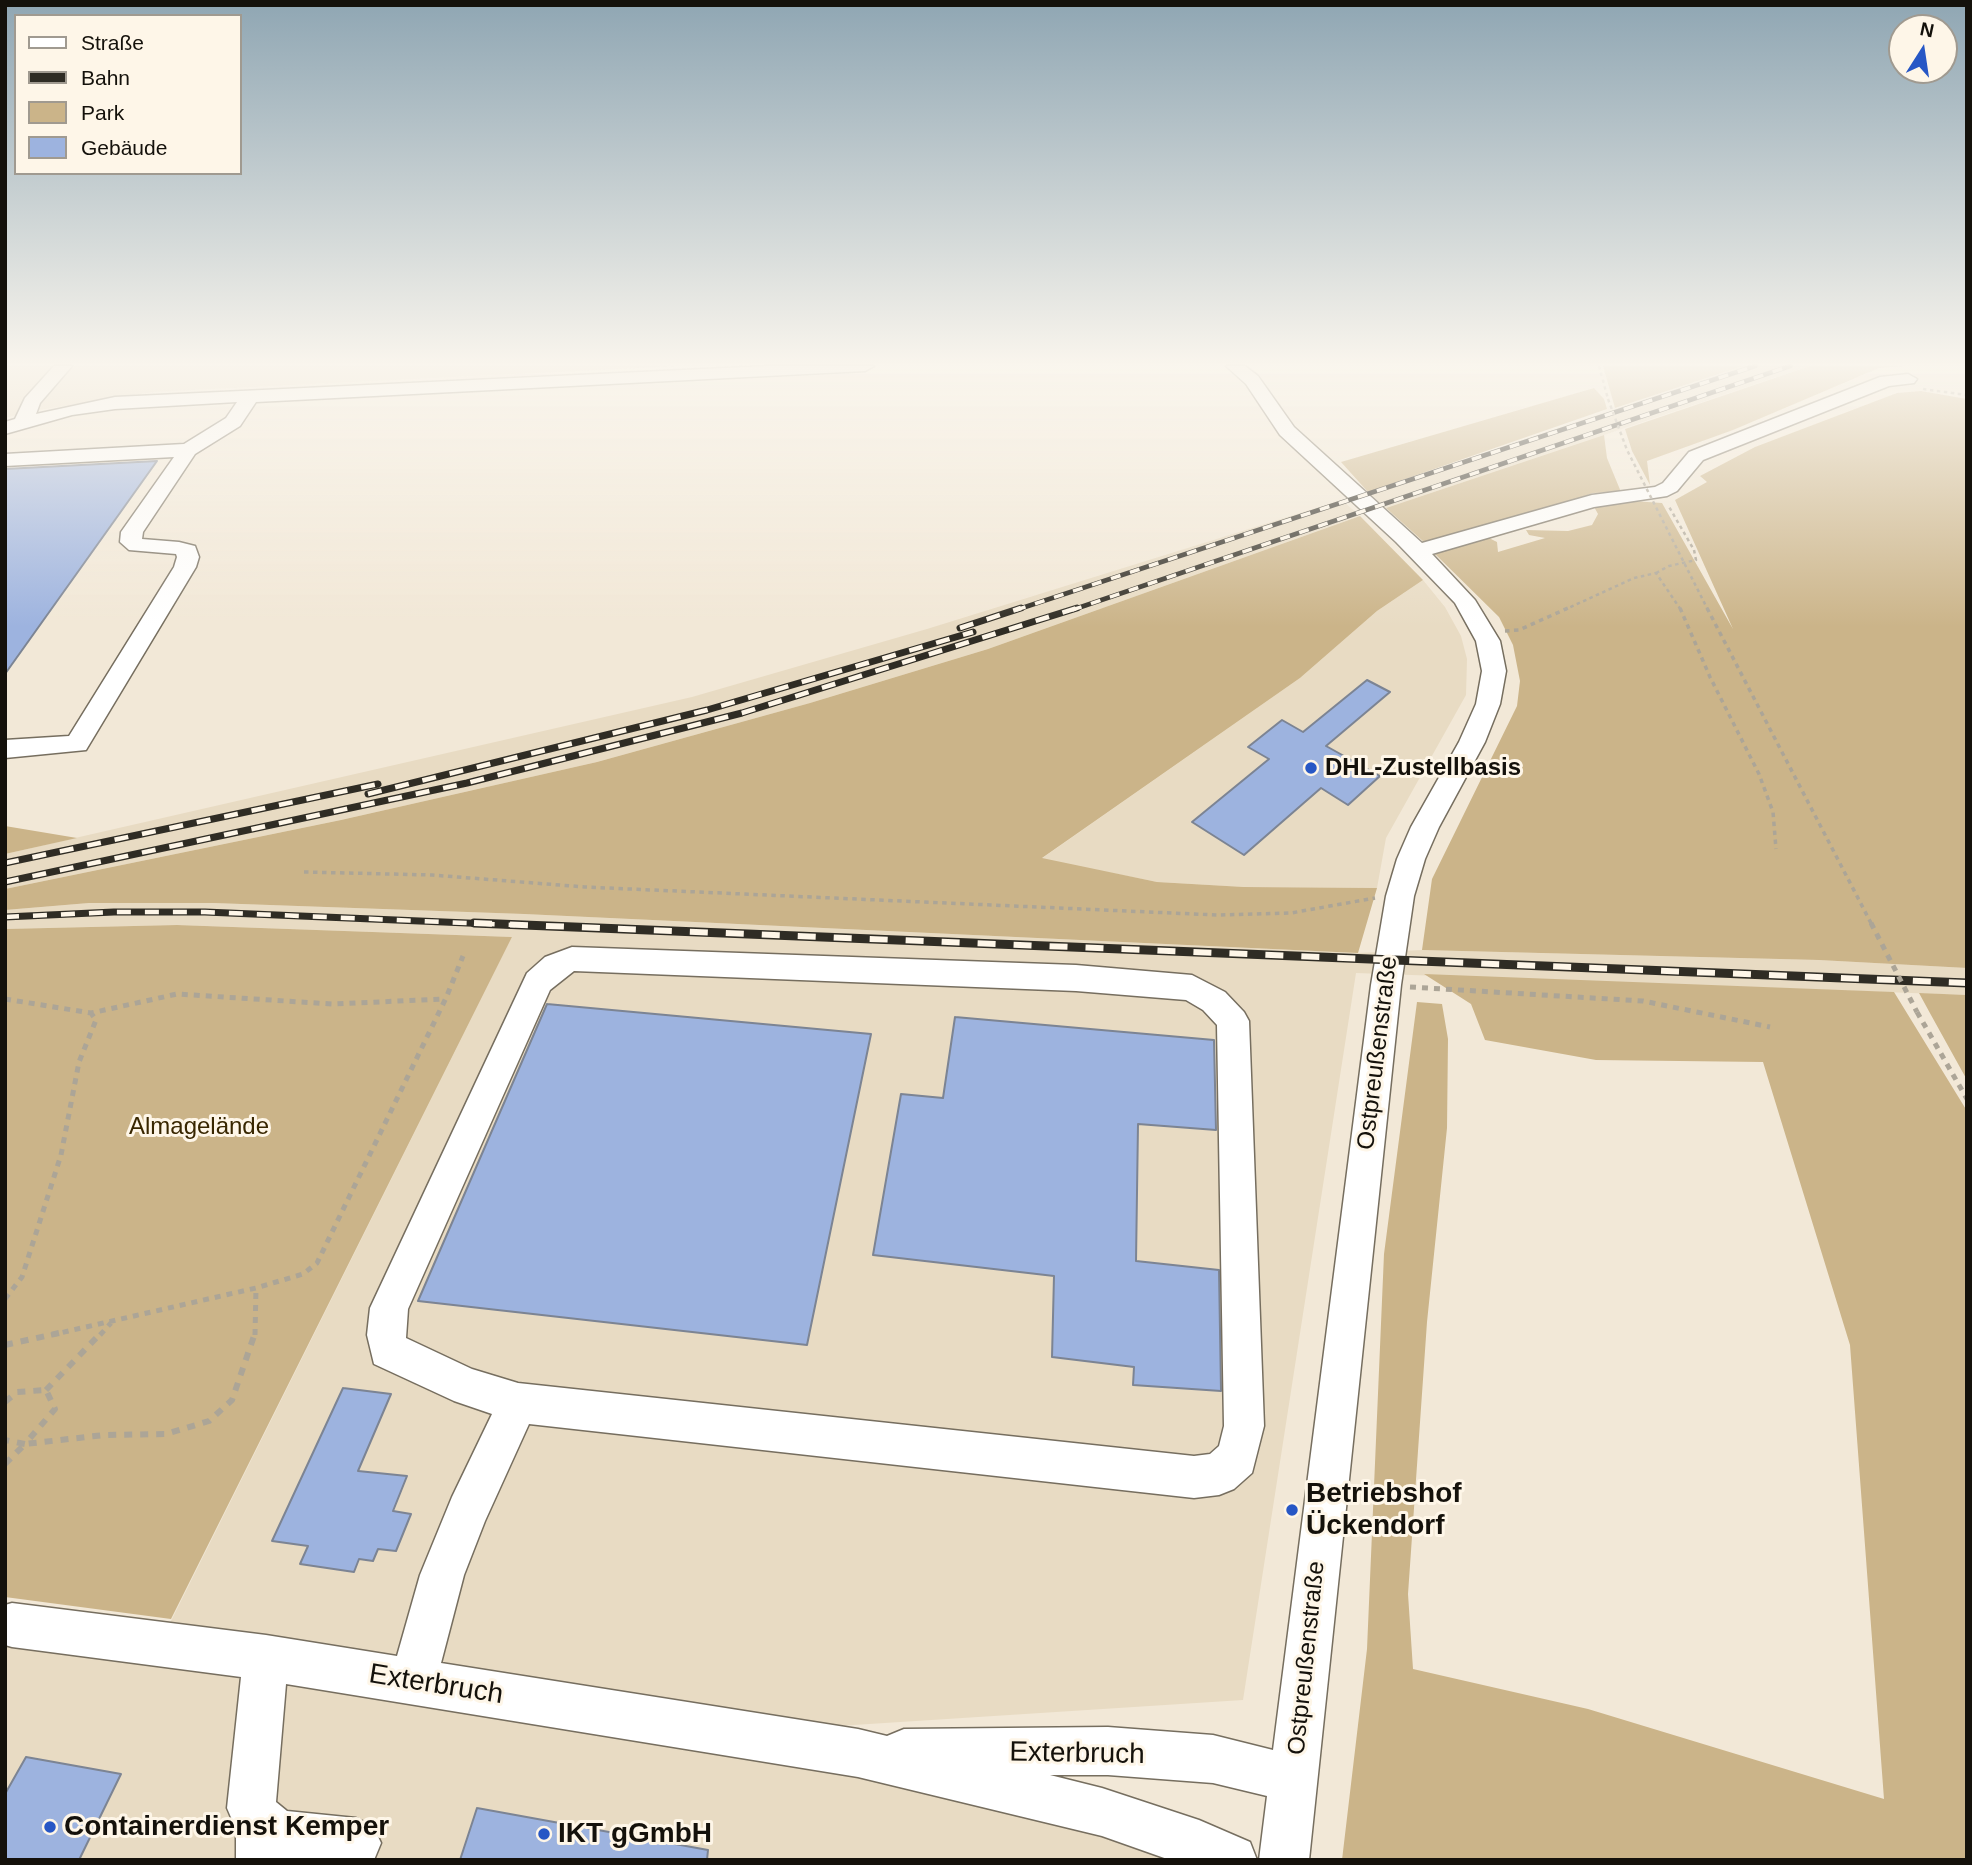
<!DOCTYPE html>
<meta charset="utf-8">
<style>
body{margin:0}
#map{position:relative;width:1972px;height:1865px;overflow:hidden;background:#f2e8d7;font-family:Arial,sans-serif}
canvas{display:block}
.frame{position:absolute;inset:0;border:7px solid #14110b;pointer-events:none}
.legend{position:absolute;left:14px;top:14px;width:228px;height:161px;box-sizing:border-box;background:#fef6e8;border:2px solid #a09a90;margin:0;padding:9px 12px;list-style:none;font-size:21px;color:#14110b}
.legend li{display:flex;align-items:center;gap:14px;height:35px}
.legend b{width:35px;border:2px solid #a09a90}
.north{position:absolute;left:1888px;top:14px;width:70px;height:70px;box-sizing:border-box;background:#fef6e8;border:2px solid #a09a90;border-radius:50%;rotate:12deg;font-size:19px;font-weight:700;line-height:28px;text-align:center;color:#14110b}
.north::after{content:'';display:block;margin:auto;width:24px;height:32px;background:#2757c5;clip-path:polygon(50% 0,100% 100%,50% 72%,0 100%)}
</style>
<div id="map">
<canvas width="1972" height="1865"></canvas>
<div class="frame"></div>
<ul class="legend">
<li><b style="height:9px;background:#fff"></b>Straße</li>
<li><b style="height:9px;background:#2f2c24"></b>Bahn</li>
<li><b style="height:19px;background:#cbb489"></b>Park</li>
<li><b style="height:19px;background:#9db3df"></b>Gebäude</li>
</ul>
<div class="north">N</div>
</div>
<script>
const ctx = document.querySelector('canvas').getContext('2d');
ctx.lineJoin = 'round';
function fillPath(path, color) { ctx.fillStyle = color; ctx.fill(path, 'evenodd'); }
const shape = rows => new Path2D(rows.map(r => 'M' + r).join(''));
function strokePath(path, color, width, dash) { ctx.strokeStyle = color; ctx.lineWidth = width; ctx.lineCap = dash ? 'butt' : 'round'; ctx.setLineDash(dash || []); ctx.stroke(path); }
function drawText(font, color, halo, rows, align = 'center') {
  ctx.font = font + ' Arial,sans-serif'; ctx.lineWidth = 6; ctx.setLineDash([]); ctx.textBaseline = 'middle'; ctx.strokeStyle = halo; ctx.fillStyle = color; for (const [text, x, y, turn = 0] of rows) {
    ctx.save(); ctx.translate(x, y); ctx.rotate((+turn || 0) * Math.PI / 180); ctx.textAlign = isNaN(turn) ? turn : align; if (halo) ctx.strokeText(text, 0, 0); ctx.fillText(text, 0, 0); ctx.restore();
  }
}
fillPath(shape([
 [5,366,676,366,154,392,33,411,5,418],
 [1743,366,1810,366,1386,508,1368,492],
 [1342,500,1360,516,988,649,810,703,597,762,341,820,5,889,5,854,692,697,927,629],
 [1423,580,1445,607,1461,636,1467,659,1466,695,1386,838,1377,888,1244,887,1157,882,1041,859,1300,678,1377,611],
 [89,903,213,903,524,914,1358,953,1422,950,1819,960,1967,968,1967,995,1356,973,1243,1700,838,1726,167,1629,512,937,177,925,5,929,5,910],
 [5,1643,119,1656,836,1767,1208,1860,5,1860]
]), '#e8dbc3');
fillPath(shape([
 [1603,366,1743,366,1615,408],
 [1810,366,1903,366,1879,368,1733,430,1647,461,1650,485,1632,451,1625,429],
 [1594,388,1604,399,1607,409,1368,492,1341,462],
 [1921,391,1967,399,1967,968,1819,960,1422,950,1432,879,1517,706,1520,681,1513,645,1499,617,1433,552,1470,544,1483,535,1497,542,1498,552,1545,538,1529,535,1526,530,1568,531,1592,525,1598,514,1593,505,1629,499,1633,501,1662,503,1733,629,1675,500,1707,482,1700,476,1755,447,1897,393],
 [1604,435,1607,458,1621,492,1593,493,1552,508,1425,543,1386,508],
 [1360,516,1423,580,1377,611,1300,678,1042,858,1157,882,1244,887,1377,888,1358,953,524,914,213,903,89,903,5,910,5,889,341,820,597,762,810,703,988,649],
 [5,826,77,838,5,854],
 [177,925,512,937,171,1619,5,1597,5,929],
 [1424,974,1894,992,1967,1111,1967,1860,1342,1860,1367,1649,1384,1254,1417,1002,1442,1004,1448,1039,1447,1128,1427,1322,1408,1594,1413,1669,1588,1709,1884,1799,1850,1345,1763,1062,1596,1060,1485,1040,1471,1004],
 [1919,993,1967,995,1967,1080,1931,1015]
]), '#cbb489');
const building = shape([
 [157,461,5,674,5,469,157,461],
 [1367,680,1390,692,1326,746,1380,776,1348,805,1321,788,1244,855,1192,822,1269,759,1248,747,1282,720,1303,732,1367,680],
 [547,1004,871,1034,807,1345,418,1301,547,1004],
 [955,1017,1214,1040,1216,1130,1138,1124,1136,1261,1219,1270,1221,1391,1133,1385,1134,1367,1052,1357,1054,1276,873,1255,901,1094,943,1098,955,1017],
 [343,1388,391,1394,358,1471,407,1476,393,1511,411,1514,396,1551,378,1549,373,1561,359,1559,354,1572,300,1564,308,1546,272,1541,343,1388],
 [26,1757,121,1774,79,1860,5,1860,5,1794,26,1757],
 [477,1808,708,1850,707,1860,460,1860,477,1808]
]);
fillPath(building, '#9db3df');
strokePath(building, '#7c8493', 2);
const minor = shape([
 [54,366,72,366,40,403,36,414,115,397,767,366,874,366,865,371,256,402,240,426,195,454,143,532,142,539,179,542,195,546,199,557,196,567,86,750,5,758,5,740,69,736,174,567,177,557,176,554,129,550,120,542,121,532,174,457,5,466,5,454,184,444,226,418,237,402,115,409,72,415,5,434,5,422,15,419,25,398,54,366],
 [1226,366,1245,366,1258,376,1294,427,1422,543,1592,495,1655,487,1663,483,1689,452,1880,377,1908,374,1917,379,1914,383,1889,386,1703,460,1677,491,1667,496,1594,507,1432,554,1475,600,1500,641,1506,671,1500,704,1485,742,1439,827,1425,859,1414,896,1401,985,1309,1860,1259,1860,1267,1796,1213,1783,1108,1775,1050,1775,1102,1788,1199,1820,1250,1842,1257,1860,1170,1860,1102,1836,858,1777,286,1684,276,1802,287,1811,356,1818,373,1826,381,1843,374,1860,236,1860,236,1829,227,1808,241,1677,12,1647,5,1645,5,1605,12,1603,266,1635,397,1656,420,1575,452,1497,492,1414,454,1401,374,1364,367,1335,370,1308,527,973,545,957,572,947,1076,965,1192,975,1225,992,1244,1012,1249,1021,1264,1426,1252,1473,1234,1489,1219,1495,1194,1498,529,1424,485,1521,464,1575,441,1663,858,1729,887,1736,904,1729,1108,1727,1213,1735,1273,1750,1371,985,1386,896,1397,859,1411,827,1459,742,1476,704,1482,671,1476,641,1455,603,1396,542,1280,435,1246,384,1226,366],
 [574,971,1076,991,1186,1000,1203,1010,1217,1025,1224,1426,1219,1446,1210,1454,1194,1456,518,1383,472,1369,406,1338,408,1309,550,990,574,971]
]);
strokePath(minor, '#766e5f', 3);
strokePath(shape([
 [1599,366,1608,399],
 [1923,389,1967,395],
 [1656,573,1669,566,1696,560,1694,550,1668,505],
 [1564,610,1634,578,1656,573,1681,610]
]), '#aca597', 2.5, [3.5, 3.5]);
strokePath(shape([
 [1680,608,1710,677,1759,774,1773,812,1776,849],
 [1505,631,1519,630,1568,608],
 [304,872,432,875,585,887,1217,915,1291,913,1375,898]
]), '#aca597', 3.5, [4.5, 4.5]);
strokePath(shape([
 [1410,987,1643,1001,1770,1027],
 [5,999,91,1013,177,994,332,1004,445,999],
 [1917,1012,1967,1099],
 [5,1299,22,1277,61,1155,79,1062,96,1020,91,1013],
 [51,1335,256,1288,303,1274,317,1263,446,998,463,956],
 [100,1335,111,1323],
 [255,1335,256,1288]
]), '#aca597', 5, [6, 6]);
strokePath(shape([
 [5,1345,59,1333],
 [46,1390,101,1333],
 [5,1402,17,1392,46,1390,55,1409,25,1444,5,1440],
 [5,1464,25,1444,104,1435,166,1434,209,1421,232,1400,255,1333]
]), '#aca597', 6, [8, 8]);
fillPath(minor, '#fff');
const railFar2 = shape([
 [1016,610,1755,366],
 [1072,610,1790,366]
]);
const railFar1 = shape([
 [960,628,1021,608],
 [368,794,707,710,973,632],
 [5,863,378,784],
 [5,882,467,783,742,713,1077,608],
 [5,917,114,912,205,912,515,925]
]);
const rail = shape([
 [474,923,1967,983]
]);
strokePath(railFar2, '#2f2c24', 5);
strokePath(railFar1, '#2f2c24', 7);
strokePath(rail, '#2f2c24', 9);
strokePath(railFar2, '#fef6e8', 3.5, [10]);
strokePath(railFar1, '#fef6e8', 4.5, [14]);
strokePath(rail, '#fef6e8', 6, [18]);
strokePath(shape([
 [1608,399,1627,450,1708,610]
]), '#aca597', 2.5, [3.5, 3.5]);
strokePath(shape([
 [1707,608,1872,925]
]), '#aca597', 3.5, [4.5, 4.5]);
strokePath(shape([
 [1871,923,1917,1012]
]), '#aca597', 5, [6, 6]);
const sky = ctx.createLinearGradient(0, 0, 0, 627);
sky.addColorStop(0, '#8fa6b3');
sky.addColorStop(0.58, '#f9f5ed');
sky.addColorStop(1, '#f9f5ed00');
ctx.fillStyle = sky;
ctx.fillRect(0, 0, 1972, 627);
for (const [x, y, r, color] of [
 [1311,768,7,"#2757c5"],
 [1292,1510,7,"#2757c5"],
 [50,1827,7,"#2757c5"],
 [544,1834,7,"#2757c5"]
]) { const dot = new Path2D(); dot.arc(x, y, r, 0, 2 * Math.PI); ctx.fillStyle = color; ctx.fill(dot); strokePath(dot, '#fef6e8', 2.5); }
drawText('bold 24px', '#14110b', '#fef6e8', [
 ["DHL-Zustellbasis",1325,768]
], 'left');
drawText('24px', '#14110b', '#fef6e8', [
 ["Ostpreußenstraße",1378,1053,-83],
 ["Ostpreußenstraße",1307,1658,-84]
]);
drawText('24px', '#382600', '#fef6e8', [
 ["Almagelände",199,1127]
]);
drawText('bold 28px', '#14110b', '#fef6e8', [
 ["Betriebshof",1306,1494],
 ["Ückendorf",1306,1526],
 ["Containerdienst Kemper",64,1827],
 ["IKT gGmbH",558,1834]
], 'left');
drawText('28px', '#14110b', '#fef6e8', [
 ["Exterbruch",436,1685,9],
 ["Exterbruch",1077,1754,1]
]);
</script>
